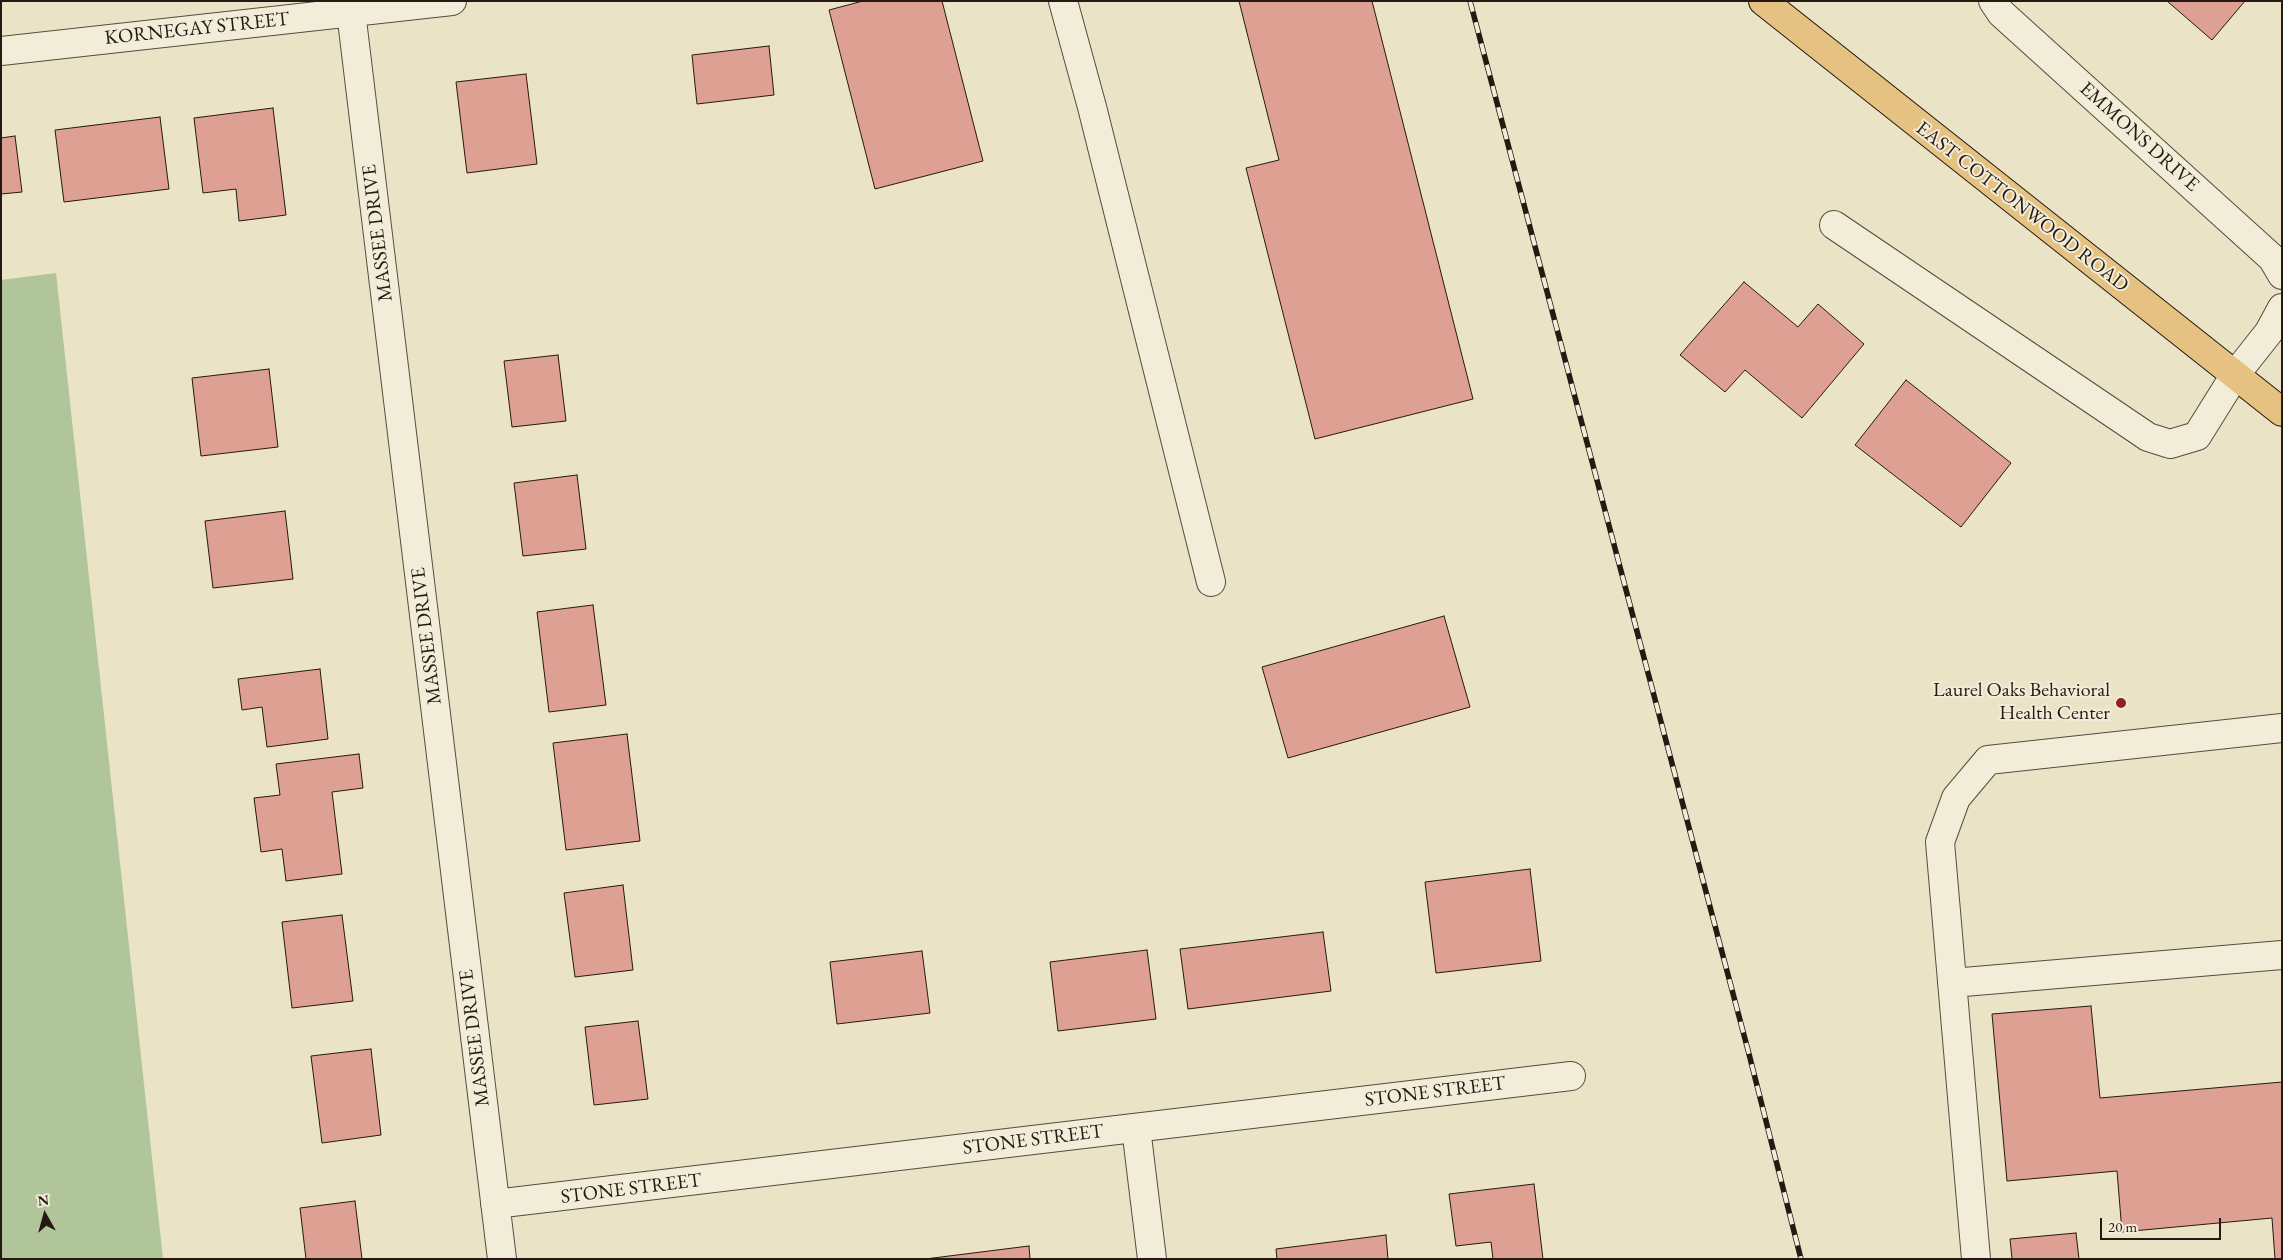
<!DOCTYPE html>
<style>
body{margin:0}
#map{position:relative;width:2283px;height:1260px;overflow:hidden;background:#eae3c5;font-family:"EB Garamond",serif}
canvas{display:block}
.frame{position:absolute;inset:0;border:2px solid #261812;pointer-events:none}
.north{position:absolute;left:20px;top:1190px;width:50px;height:50px;-webkit-text-stroke:4px #f1edd9;paint-order:stroke;rotate:353deg;font-size:14px;font-weight:700;line-height:20px;text-align:center;color:#261812}
.north::after{content:'';display:block;margin:auto;width:18px;height:22px;background:#261812;clip-path:polygon(50% 0,100% 100%,50% 72%,0 100%)}
.scale{position:absolute;left:2100px;top:1218px;width:121px;height:22px;box-sizing:border-box;border:2px solid #261812;border-top:0;padding-left:6px;font-size:15px;line-height:18px;white-space:nowrap;color:#261812;-webkit-text-stroke:4px #f1edd9;paint-order:stroke}
</style>
<div id="map">
<canvas width="2283" height="1260"></canvas>
<div class="frame"></div>
<div class="north">N</div>
<div class="scale">20 m</div>
</div>
<script>
const ctx = document.querySelector('canvas').getContext('2d');
ctx.lineJoin = 'round';
function fillPath(path, color) { ctx.fillStyle = color; ctx.fill(path, 'evenodd'); }
const shape = rows => new Path2D(rows.map(r => 'M' + r).join(''));
function strokePath(path, color, width, dash) { ctx.strokeStyle = color; ctx.lineWidth = width; ctx.lineCap = dash ? 'butt' : 'round'; ctx.setLineDash(dash || []); ctx.stroke(path); }
function drawText(font, color, halo, rows, align = 'center') {
  ctx.font = font + ' "EB Garamond",serif'; ctx.lineWidth = 4; ctx.setLineDash([]); ctx.textBaseline = 'middle'; ctx.strokeStyle = halo; ctx.fillStyle = color; for (const [text, x, y, turn = 0] of rows) {
    ctx.save(); ctx.translate(x, y); ctx.rotate((+turn || 0) * Math.PI / 180); ctx.textAlign = isNaN(turn) ? turn : align; if (halo) ctx.strokeText(text, 0, 0); ctx.fillText(text, 0, 0); ctx.restore();
  }
}
fillPath(shape([
 [56,273,163,1259,1,1259,1,280]
]), '#b1c59a');
const building = shape([
 [863,1,942,1,983,161,875,189,829,10,863,1],
 [1239,1,1372,1,1473,399,1315,439,1246,168,1279,160,1239,1],
 [2167,1,2245,1,2212,40,2167,1],
 [769,46,774,95,697,104,692,55,769,46],
 [526,74,537,164,467,173,456,82,526,74],
 [273,108,286,215,239,221,236,189,203,193,194,118,273,108],
 [160,117,169,189,64,202,55,130,160,117],
 [15,136,22,192,1,194,1,138,15,136],
 [1744,282,1798,327,1818,304,1864,344,1802,418,1745,370,1725,392,1680,355,1744,282],
 [558,355,566,421,512,427,504,361,558,355],
 [269,369,278,447,201,456,192,378,269,369],
 [1906,380,2011,463,1961,527,1855,445,1906,380],
 [577,475,586,549,523,556,514,483,577,475],
 [285,511,293,579,213,588,205,521,285,511],
 [593,605,606,705,549,712,537,612,593,605],
 [1444,616,1470,707,1288,758,1262,667,1444,616],
 [320,669,328,739,267,747,262,707,242,710,238,679,320,669],
 [627,734,640,841,566,850,553,743,627,734],
 [359,754,363,788,332,792,342,874,286,881,282,849,261,852,254,798,280,795,276,764,359,754],
 [1530,869,1541,961,1436,973,1425,882,1530,869],
 [623,885,633,970,575,977,564,893,623,885],
 [342,915,353,1001,292,1008,282,922,342,915],
 [1323,932,1331,991,1188,1009,1180,949,1323,932],
 [1147,950,1156,1019,1058,1031,1050,962,1147,950],
 [922,951,930,1013,837,1024,830,962,922,951],
 [2091,1006,2100,1098,2282,1082,2282,1259,2275,1259,2272,1218,2122,1232,2117,1171,2007,1181,1992,1014,2091,1006],
 [638,1021,648,1099,594,1105,585,1027,638,1021],
 [371,1049,381,1135,322,1143,311,1056,371,1049],
 [1534,1184,1543,1259,1493,1259,1491,1242,1456,1246,1449,1194,1534,1184],
 [355,1201,362,1259,306,1259,300,1208,355,1201],
 [2076,1233,2079,1259,2012,1259,2010,1239,2076,1233],
 [1386,1235,1388,1259,1277,1259,1276,1249,1386,1235],
 [1029,1246,1030,1259,925,1259,1029,1246]
]);
fillPath(building, '#dea093');
strokePath(building, '#261812', 1);
const minor = shape([
 [1063,1,1092,107,1211,582],
 [1993,1,2001,13,2272,258,2282,275],
 [351,12,502,1259],
 [1,51,452,1],
 [1834,225,2148,437,2170,444,2197,436,2235,375,2269,332,2282,308],
 [1952,983,2282,955],
 [1136,1128,1152,1259],
 [495,1204,1571,1076],
 [1976,1259,1940,842,1956,798,1988,760,2282,728]
]);
const major = shape([
 [1763,1,2282,412]
]);
strokePath(minor, '#574b3f', 30);
strokePath(major, '#261812', 30);
strokePath(minor, '#f1edd9', 28);
strokePath(major, '#e5c282', 28);
const rail = shape([
 [1470,1,1749,1054,1801,1259]
]);
strokePath(rail, '#261812', 5.5);
strokePath(rail, '#f1edd9', 4, [11]);
for (const [x, y, r, color] of [
 [2121,703,6,"#8f2418"]
]) { const dot = new Path2D(); dot.arc(x, y, r, 0, 2 * Math.PI); ctx.fillStyle = color; ctx.fill(dot); strokePath(dot, '#f1edd9', 2); }
drawText('20px', '#261812', '#f1edd9', [
 ["KORNEGAY STREET",197,29,-6],
 ["EMMONS DRIVE",2139,137,42],
 ["EAST COTTONWOOD ROAD",2022,207,38],
 ["MASSEE DRIVE",378,233,-97],
 ["MASSEE DRIVE",427,636,-97],
 ["MASSEE DRIVE",475,1038,-97],
 ["STONE STREET",1435,1092,-7],
 ["STONE STREET",1033,1140,-7],
 ["STONE STREET",631,1189,-7]
]);
drawText('20px', '#261812', '#f1edd9', [
 ["Laurel Oaks Behavioral",2110,691],
 ["Health Center",2110,714]
], 'right');
</script>
